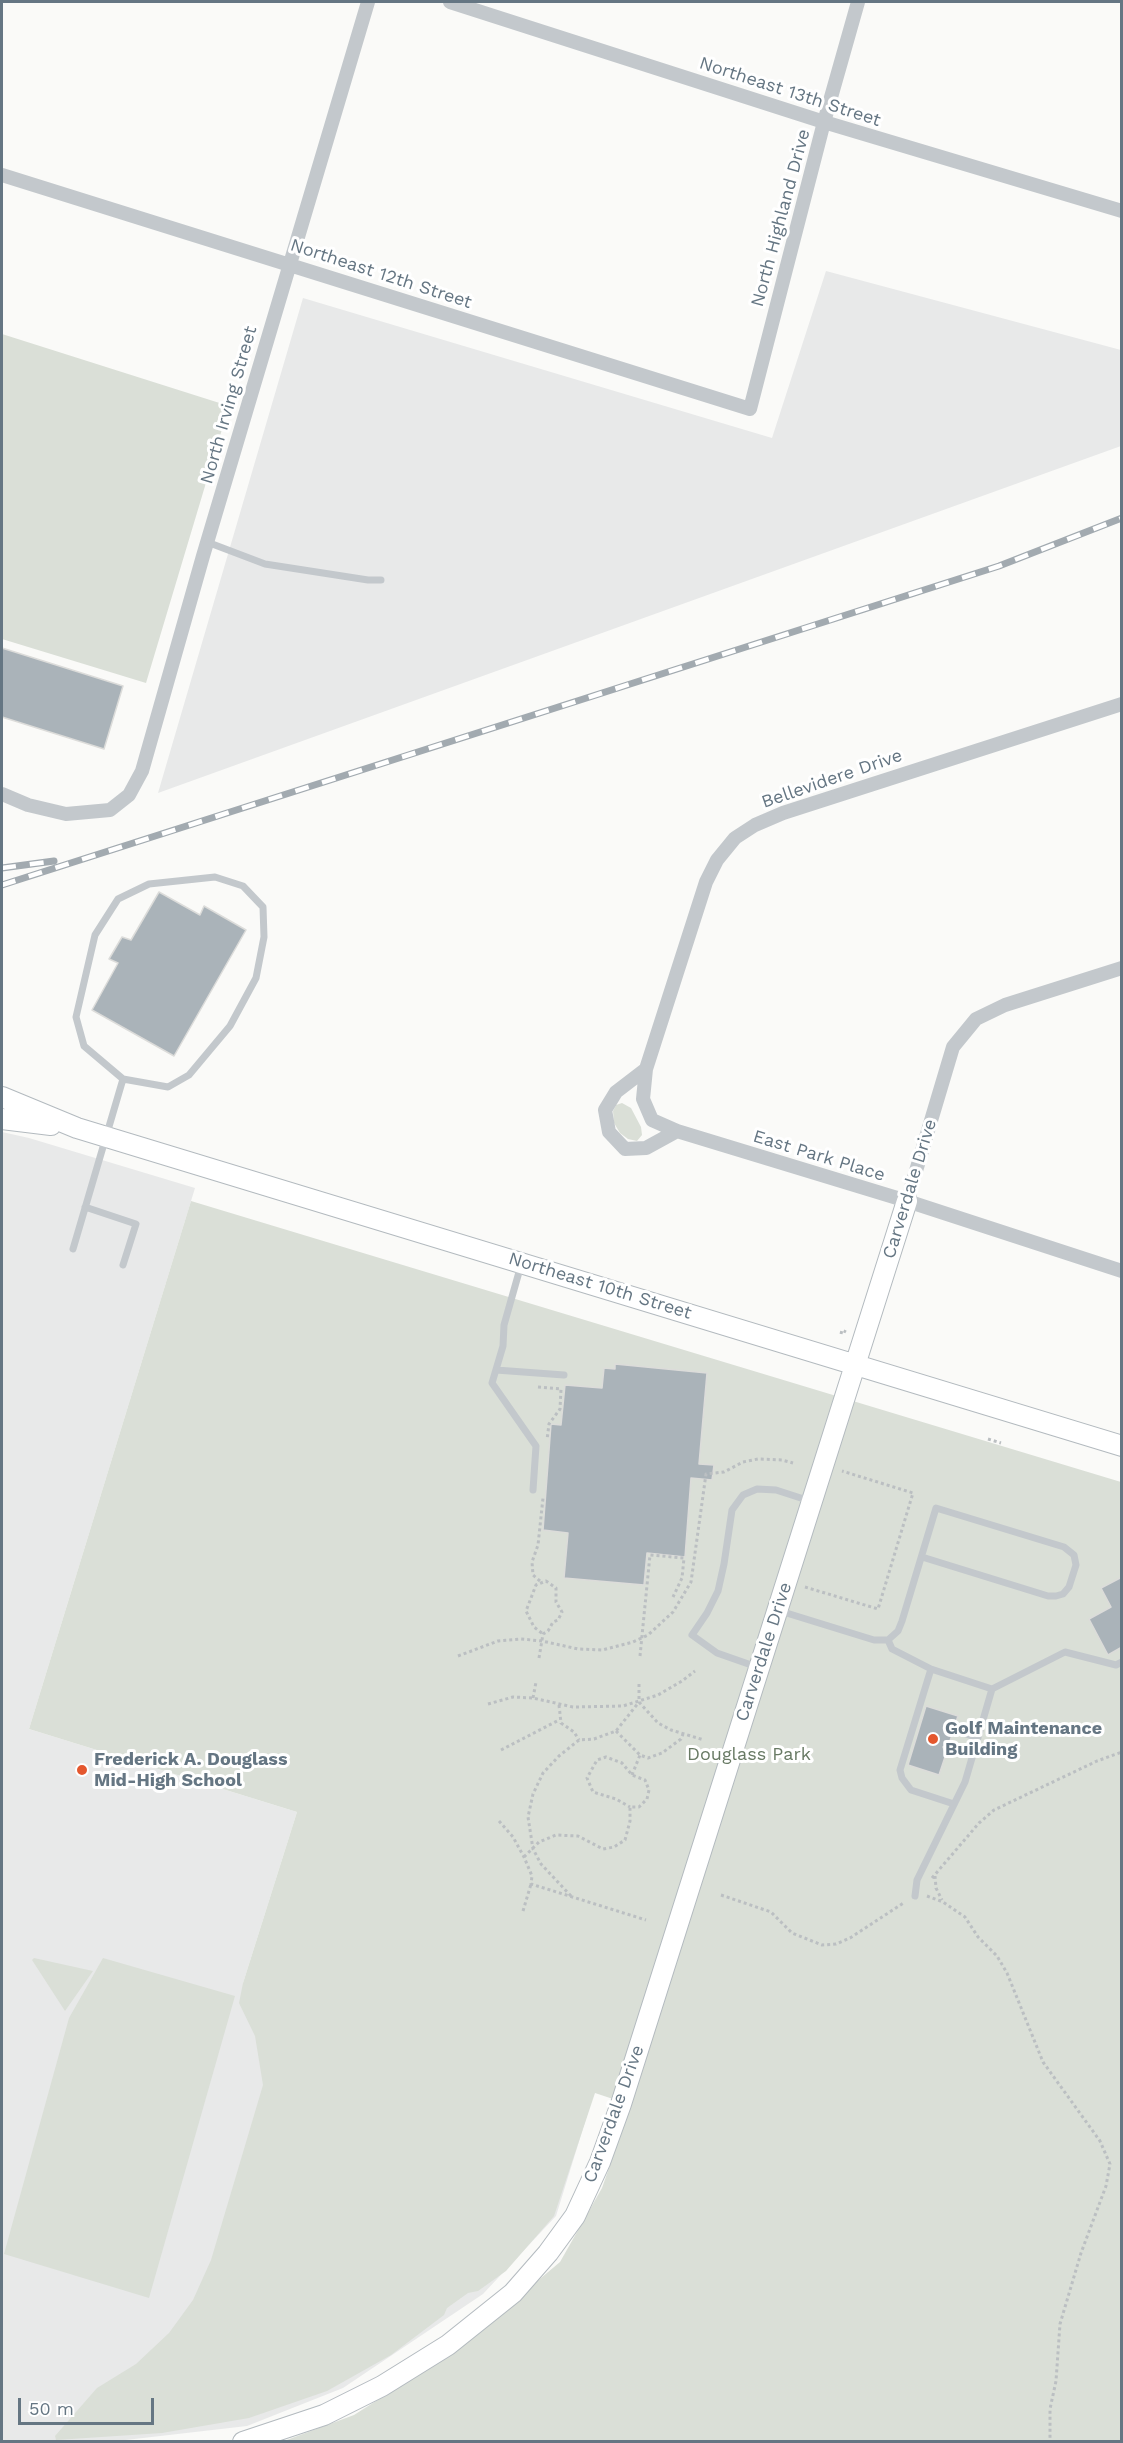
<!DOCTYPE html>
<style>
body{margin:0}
#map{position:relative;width:1123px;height:2443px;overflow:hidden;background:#fafaf8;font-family:"Work Sans",sans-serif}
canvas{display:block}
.frame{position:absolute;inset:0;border:3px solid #657683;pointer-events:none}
.scale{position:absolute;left:18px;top:2398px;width:136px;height:27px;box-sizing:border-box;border:3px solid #657683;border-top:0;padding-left:8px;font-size:18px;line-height:21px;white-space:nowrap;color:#657683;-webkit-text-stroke:4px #fff;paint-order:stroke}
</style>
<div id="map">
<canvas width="1123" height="2443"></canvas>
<div class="frame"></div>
<div class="scale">50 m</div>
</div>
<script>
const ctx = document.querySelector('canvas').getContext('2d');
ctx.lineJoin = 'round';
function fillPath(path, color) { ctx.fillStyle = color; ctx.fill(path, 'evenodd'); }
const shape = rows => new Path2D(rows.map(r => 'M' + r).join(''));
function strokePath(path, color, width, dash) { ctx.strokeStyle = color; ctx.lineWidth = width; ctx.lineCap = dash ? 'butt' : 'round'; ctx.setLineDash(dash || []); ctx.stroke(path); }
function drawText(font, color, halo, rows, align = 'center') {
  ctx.font = font + ' "Work Sans",sans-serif'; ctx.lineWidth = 6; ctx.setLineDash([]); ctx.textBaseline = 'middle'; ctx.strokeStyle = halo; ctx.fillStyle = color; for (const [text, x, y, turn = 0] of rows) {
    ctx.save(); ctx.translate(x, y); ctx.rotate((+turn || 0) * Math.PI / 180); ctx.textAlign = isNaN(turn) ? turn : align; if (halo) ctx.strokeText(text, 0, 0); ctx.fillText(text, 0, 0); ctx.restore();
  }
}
fillPath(shape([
 [826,271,1121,350,1121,446,158,793,303,298,772,438],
 [2,1132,29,1138,195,1188,29,1729,297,1812,243,1983,594,2093,556,2216,483,2294,343,2388,247,2426,117,2441,2,2441]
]), '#e8e9e9');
fillPath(shape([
 [2,334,229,406,146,683,2,639],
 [622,1103,631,1108,641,1127,642,1135,637,1141,628,1139,620,1133,614,1123,613,1111,616,1105],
 [191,1201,1121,1482,1121,2441,284,2441,354,2415,453,2352,560,2262,602,2188,631,2105,595,2093,554,2216,506,2271,478,2291,468,2293,447,2308,444,2315,391,2355,327,2391,249,2418,162,2433,56,2440,55,2436,97,2388,136,2364,169,2333,193,2300,211,2260,263,2085,255,2036,239,2003,243,1983,297,1812,29,1729],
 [34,1958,93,1971,65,2011,32,1960],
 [103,1958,235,1996,149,2298,4,2254,69,2018]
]), '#dadfd7');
const building = shape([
 [2,648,123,686,104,749,2,717,2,648],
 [159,892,200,915,204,906,246,930,174,1056,92,1010,118,963,109,959,122,937,131,940,159,892],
 [615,1364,707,1373,699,1464,714,1465,712,1480,691,1478,685,1557,647,1553,644,1585,564,1578,568,1533,543,1530,551,1424,561,1425,565,1385,602,1388,604,1368,615,1369,615,1364],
 [1122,1577,1122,1647,1108,1655,1089,1619,1111,1607,1101,1588,1122,1577],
 [926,1706,958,1716,955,1725,949,1729,952,1735,949,1744,943,1747,946,1754,939,1775,908,1765,926,1706]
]);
fillPath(building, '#aab3b9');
strokePath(building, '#dcdcda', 1.5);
const secondary = shape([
 [2,1097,77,1128,1122,1446],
 [2,1119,51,1125],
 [243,2442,324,2415,382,2386,448,2345,513,2293,548,2253,575,2216,600,2162,621,2104,907,1201]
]);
strokePath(secondary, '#b3babf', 22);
strokePath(shape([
 [841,1334,842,1330,846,1332],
 [538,1387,561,1389,560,1409,549,1424,547,1440],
 [988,1439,1001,1443],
 [540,1581,533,1575,532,1562,538,1545,543,1498],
 [805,1587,878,1609,913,1493,842,1471],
 [458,1656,498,1641,521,1639,542,1641,578,1649,602,1650,633,1642,648,1635,673,1612,691,1582,706,1474,724,1472,743,1462,758,1459,782,1460,793,1463],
 [640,1656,650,1555,684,1558,682,1578,673,1597],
 [539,1658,543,1634,548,1631,553,1622,558,1620,562,1612,556,1602,556,1588,546,1581,536,1585,526,1611,534,1627,543,1634],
 [639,1684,639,1702,658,1723,671,1730,704,1740],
 [533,1698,536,1682],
 [488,1704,513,1697,533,1698,573,1707,623,1706,658,1695,682,1681,695,1671],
 [559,1705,561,1723,574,1732,579,1740],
 [616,1731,640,1755,648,1758,662,1753,681,1739,683,1734],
 [501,1750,559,1720],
 [632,1775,640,1755],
 [499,1821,513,1837,524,1857,532,1876,531,1884,646,1920],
 [524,1857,539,1842,556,1835,578,1836,603,1849,614,1847,625,1840,630,1821,630,1807,639,1807,647,1799,649,1790,645,1780,632,1775,622,1763,606,1757,597,1760,587,1778,593,1792,616,1799,630,1807],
 [935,1876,936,1888,942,1900],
 [932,1878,979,1823,994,1810,1097,1761,1122,1752],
 [721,1895,771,1912,792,1933,822,1945,836,1944,850,1938,905,1902],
 [571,1896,541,1864,533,1849,528,1817,533,1794,543,1773,559,1756,579,1740,594,1739,616,1731,639,1702],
 [927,1896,943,1902,965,1917,978,1937,997,1956,1007,1973,1043,2062,1100,2141,1110,2164,1106,2186,1081,2253,1060,2324,1056,2381,1050,2409,1050,2442],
 [523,1911,531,1884]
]), '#bbbfc2', 3, [3, 3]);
strokePath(shape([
 [207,542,265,564,368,580,381,580],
 [85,1207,136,1224,123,1265],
 [73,1249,123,1079,84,1046,76,1017,95,935,118,899,149,884,215,877,243,886,263,907,264,937,256,978,230,1026,189,1075,168,1087,123,1079],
 [521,1265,504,1325,503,1346,492,1383,536,1446,533,1490],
 [496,1370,564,1375],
 [780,1611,874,1640,888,1640,898,1631,902,1621,936,1508,1064,1547,1074,1555,1076,1565,1069,1587,1063,1594,1056,1596,1048,1596,922,1557],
 [888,1640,892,1649,931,1669,992,1689],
 [757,1667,717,1653,692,1635,707,1613,718,1591,724,1564,732,1510,743,1495,757,1489,776,1490,810,1501],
 [931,1669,900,1770,902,1778,911,1790,954,1804],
 [954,1730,978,1738],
 [948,1749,973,1756],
 [915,1896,917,1880,965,1782,992,1689,1065,1652,1116,1665,1122,1662]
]), '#c3c8cc', 7);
strokePath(shape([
 [450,2,824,122,1122,211],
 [2,175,750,409,824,122,858,2],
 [1122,704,783,813,755,825,735,838,717,860,706,882,646,1069,616,1092,605,1110,609,1132,625,1149,646,1148,677,1131,907,1201,1122,1271],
 [2,794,28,805,66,814,110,810,129,795,142,771,203,556,368,2],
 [646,1069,643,1099,652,1120,677,1131],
 [907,1201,953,1047,976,1019,1005,1005,1122,968]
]), '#c3c8cc', 14);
strokePath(secondary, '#fff', 20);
const rail = shape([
 [2,868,54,861],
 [2,885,999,566,1122,518]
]);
strokePath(rail, '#a2aab0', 7);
strokePath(rail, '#fff', 4.5, [14]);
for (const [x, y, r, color] of [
 [933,1739,6,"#e4572e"],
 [82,1770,6,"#e4572e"]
]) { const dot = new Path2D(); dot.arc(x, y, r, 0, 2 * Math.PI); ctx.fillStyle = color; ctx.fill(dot); strokePath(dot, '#fff', 2); }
drawText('18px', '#657683', '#fff', [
 ["Northeast 13th Street",790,92,18],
 ["North Highland Drive",781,218,-75],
 ["Northeast 12th Street",381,274,18],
 ["North Irving Street",229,405,-74],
 ["Bellevidere Drive",832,779,-19],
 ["East Park Place",819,1156,17],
 ["Carverdale Drive",910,1189,-73],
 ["Northeast 10th Street",600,1286,17],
 ["Carverdale Drive",764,1652,-72],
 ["Carverdale Drive",614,2114,-70]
]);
drawText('bold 18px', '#657683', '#fff', [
 ["Golf Maintenance",945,1729],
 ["Building",945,1750],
 ["Frederick A. Douglass",94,1760],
 ["Mid-High School",94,1781]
], 'left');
drawText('18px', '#687a64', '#fff', [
 ["Douglass Park",749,1755]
]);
</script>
